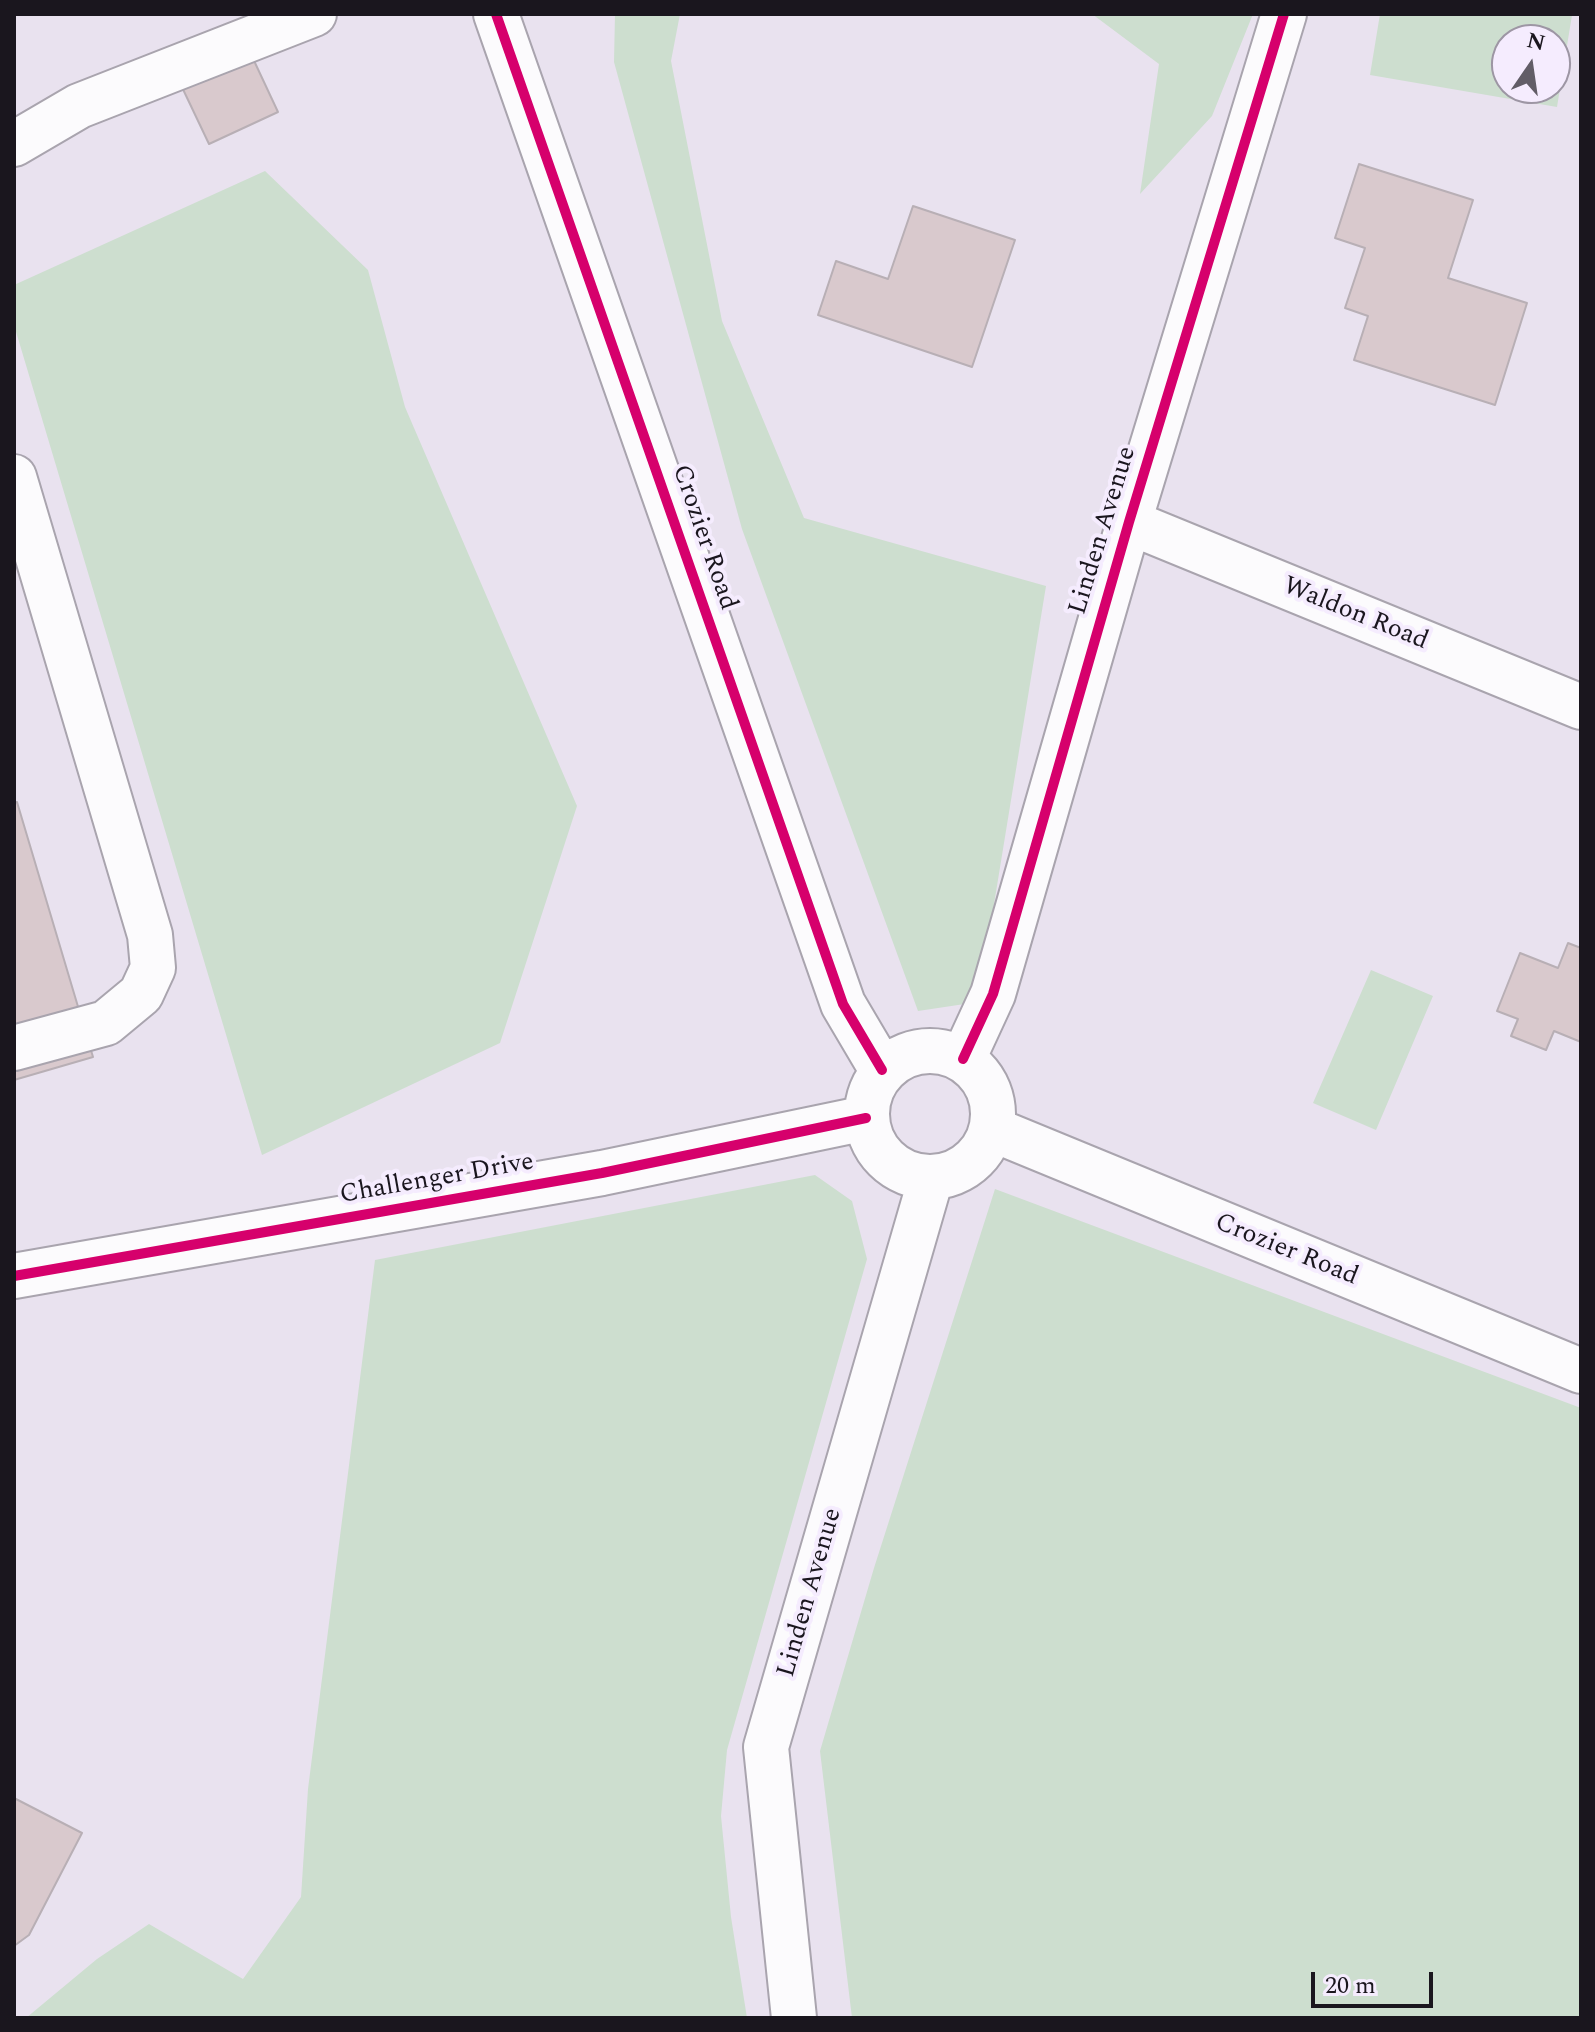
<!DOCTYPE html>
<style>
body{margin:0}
#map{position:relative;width:1595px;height:2032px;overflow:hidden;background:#e9e2ef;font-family:Spectral,serif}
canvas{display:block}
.frame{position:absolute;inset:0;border:16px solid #1a161e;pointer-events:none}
.north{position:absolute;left:1491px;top:24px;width:80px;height:80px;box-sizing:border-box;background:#f5ecfe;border:2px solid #9d96a4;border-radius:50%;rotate:13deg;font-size:22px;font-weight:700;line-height:32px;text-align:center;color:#1a161e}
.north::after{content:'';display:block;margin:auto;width:28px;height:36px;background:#625d67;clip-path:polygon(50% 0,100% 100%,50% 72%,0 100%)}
.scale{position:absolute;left:1311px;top:1972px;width:122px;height:36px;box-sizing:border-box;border:4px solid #1a161e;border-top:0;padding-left:10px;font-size:24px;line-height:28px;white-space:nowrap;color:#1a161e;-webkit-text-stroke:6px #f5ecfe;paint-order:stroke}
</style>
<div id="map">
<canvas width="1595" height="2032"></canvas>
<div class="frame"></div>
<div class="north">N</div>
<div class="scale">20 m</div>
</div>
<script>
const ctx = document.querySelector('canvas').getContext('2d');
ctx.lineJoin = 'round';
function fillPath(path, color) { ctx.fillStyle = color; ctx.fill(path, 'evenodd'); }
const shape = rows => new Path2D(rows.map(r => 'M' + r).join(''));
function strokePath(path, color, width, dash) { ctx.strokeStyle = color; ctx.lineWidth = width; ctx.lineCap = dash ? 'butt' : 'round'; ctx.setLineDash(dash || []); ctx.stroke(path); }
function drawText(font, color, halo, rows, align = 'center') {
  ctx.font = font + ' Spectral,serif'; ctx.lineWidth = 8; ctx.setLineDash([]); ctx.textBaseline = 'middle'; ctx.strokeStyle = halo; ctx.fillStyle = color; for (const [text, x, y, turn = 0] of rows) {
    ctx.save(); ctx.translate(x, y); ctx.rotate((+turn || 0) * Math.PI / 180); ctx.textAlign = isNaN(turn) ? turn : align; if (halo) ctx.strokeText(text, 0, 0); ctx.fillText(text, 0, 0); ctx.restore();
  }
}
fillPath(shape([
 [615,14,680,14,671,61,722,321,804,518,1046,586,978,1002,918,1011,742,529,614,62],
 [1092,14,1253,14,1212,116,1140,194,1159,64],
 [1380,14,1572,15,1557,107,1370,75],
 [1507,40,1555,40,1555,88,1507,88],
 [265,171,368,270,405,407,577,806,500,1043,262,1155,14,325,14,285],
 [1371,970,1433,996,1376,1130,1313,1103],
 [815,1175,852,1201,867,1259,727,1750,721,1816,731,1917,747,2018,26,2018,97,1959,149,1924,243,1979,301,1897,308,1789,375,1260],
 [995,1189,1581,1408,1581,2018,852,2018,820,1751,874,1568]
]), '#cddecf');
const building = shape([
 [249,50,278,112,209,144,180,83,249,50],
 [1359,164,1473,200,1448,278,1527,303,1495,405,1354,360,1368,316,1345,308,1365,248,1335,238,1359,164],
 [913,206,1015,240,972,367,818,315,836,261,888,279,913,206],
 [17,802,93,1057,14,1080,14,803,17,802],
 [1568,943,1581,948,1581,1042,1554,1031,1546,1050,1511,1036,1518,1019,1497,1011,1520,953,1558,968,1568,943],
 [14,1798,82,1833,29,1935,14,1946,14,1798]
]);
fillPath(building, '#d9c9cd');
strokePath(building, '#b8afb5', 2);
const minor = shape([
 [496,14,843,1004,882,1070],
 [14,144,79,106,314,14],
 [14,477,150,935,153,968,141,994,106,1023,14,1048],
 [1129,522,1581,707],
 '867 1114a63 63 0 1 1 126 0a63 63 0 1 1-126 0Z',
 [963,1059,993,994,1129,522,1284,14],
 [992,1129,1581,1371],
 [14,1276,602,1173,866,1118],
 [794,2018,766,1747,931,1178]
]);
strokePath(minor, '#a9a4ae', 48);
strokePath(minor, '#fcfbfd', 44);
strokePath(shape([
 [496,14,843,1004,882,1070],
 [963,1059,993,994,1129,522,1284,14],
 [14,1276,602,1173,866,1118]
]), '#d6006c', 10);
drawText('26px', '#1a161e', '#f5ecfe', [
 ["Linden Avenue",1104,531,-73],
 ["Crozier Road",703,538,71],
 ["Waldon Road",1355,615,22],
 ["Challenger Drive",437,1180,-10],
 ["Crozier Road",1286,1251,22],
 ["Linden Avenue",811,1593,-74]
]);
</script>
